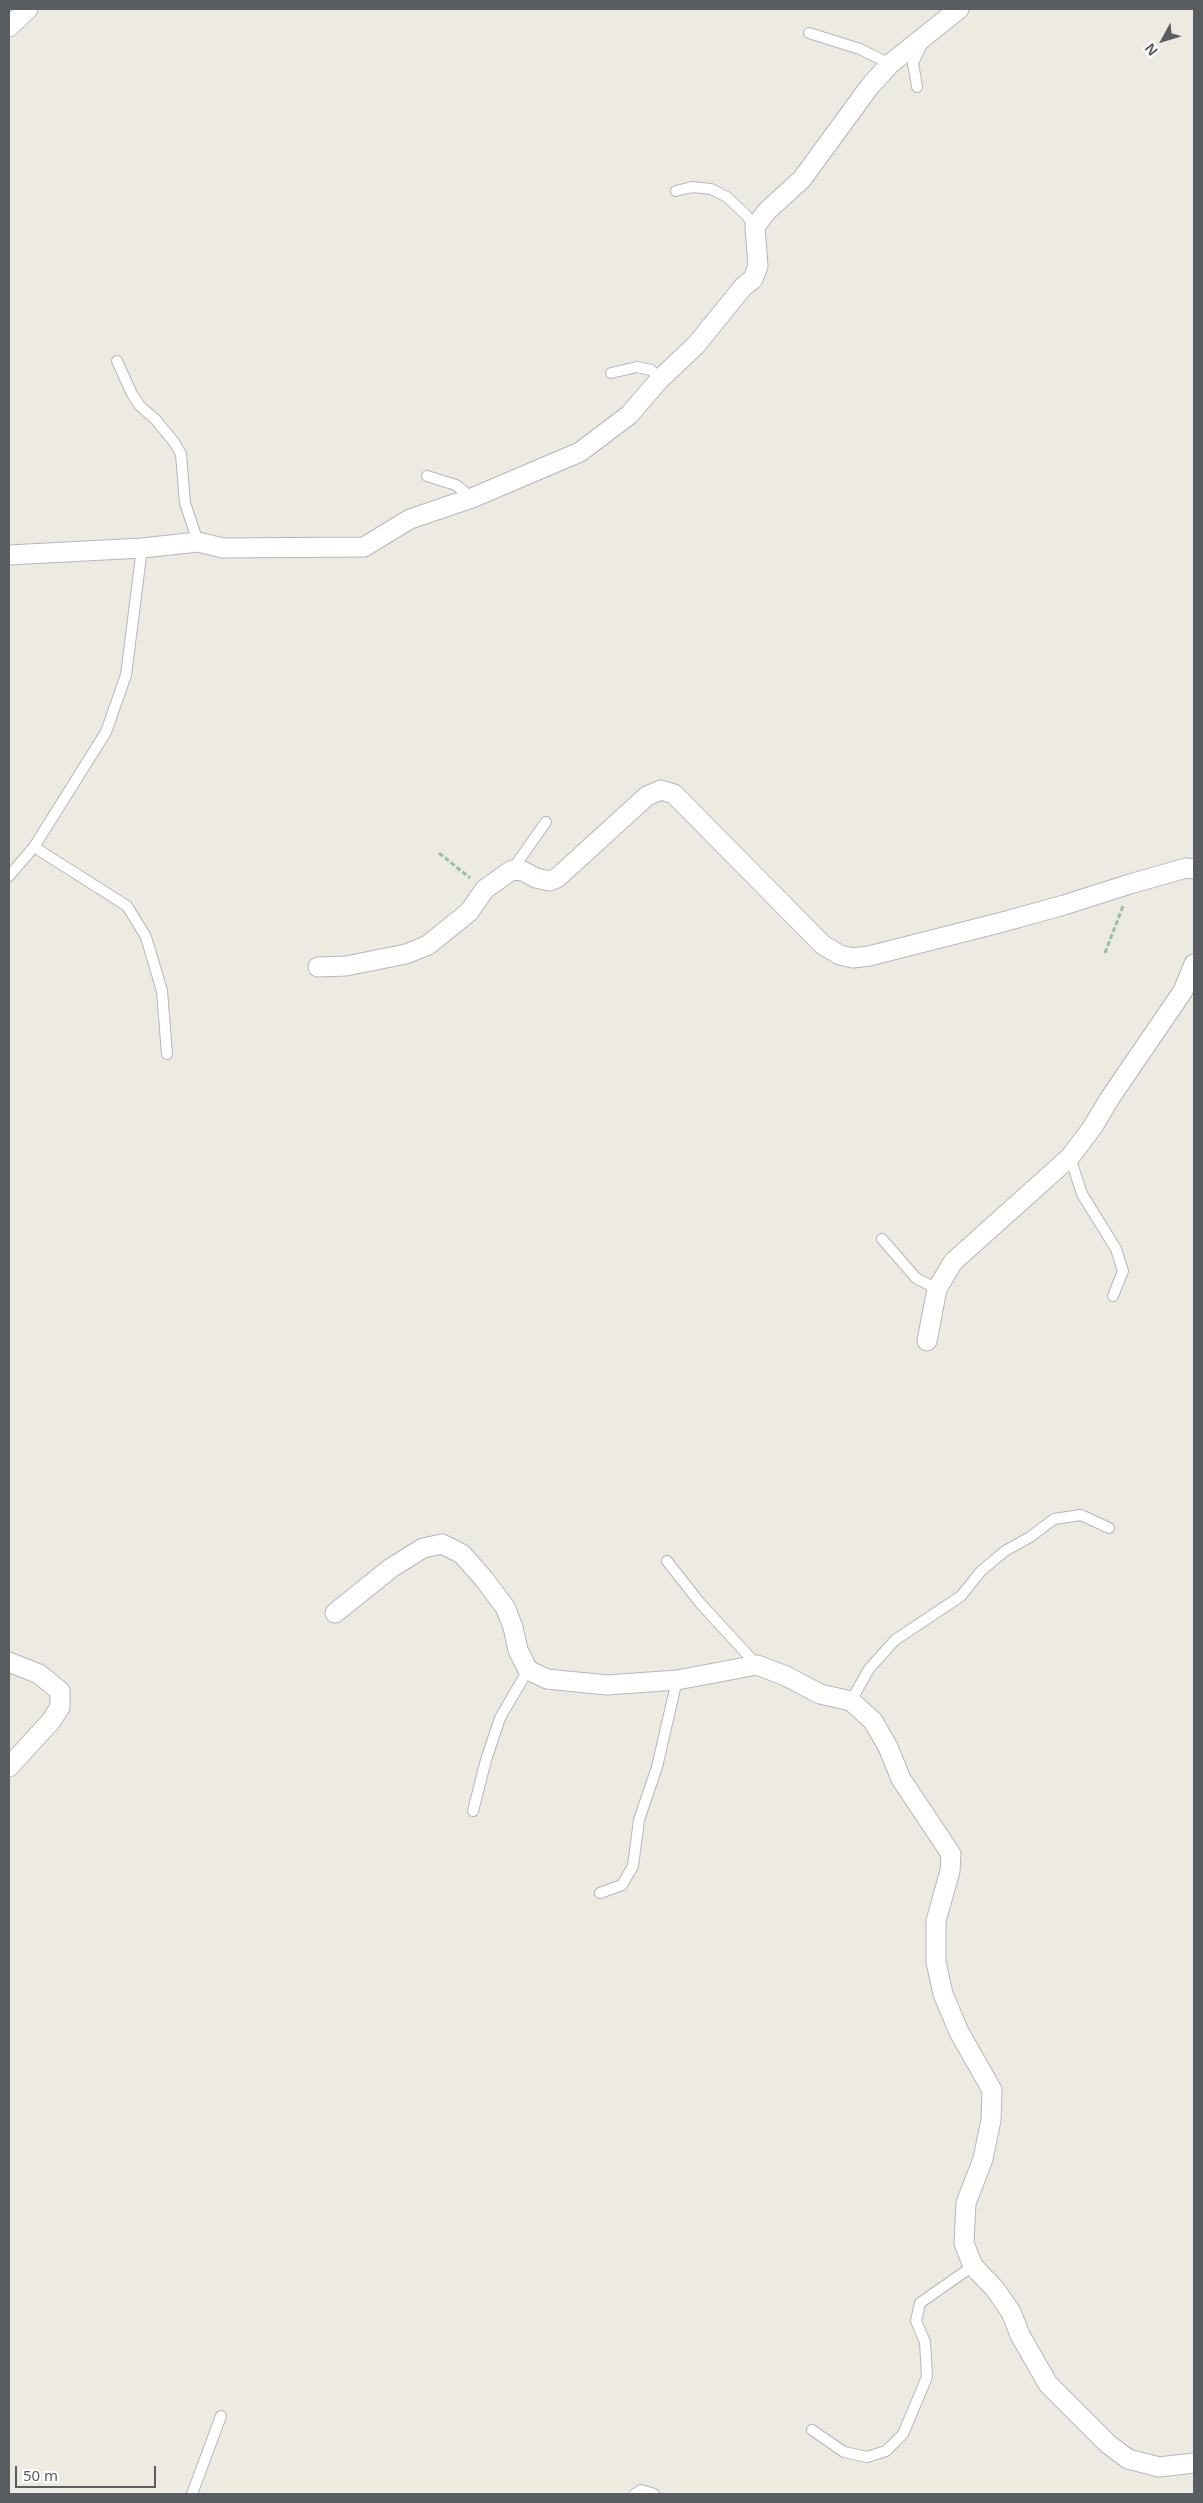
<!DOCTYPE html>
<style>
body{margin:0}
#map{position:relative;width:1203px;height:2503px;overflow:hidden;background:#eceae1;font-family:"Noto Sans",sans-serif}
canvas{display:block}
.frame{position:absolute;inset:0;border:10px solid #595d62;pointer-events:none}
.north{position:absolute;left:1138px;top:15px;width:50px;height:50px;-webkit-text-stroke:4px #fff;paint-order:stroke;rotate:231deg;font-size:14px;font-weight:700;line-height:20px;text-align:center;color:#595d62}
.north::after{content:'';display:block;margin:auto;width:18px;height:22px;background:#595d62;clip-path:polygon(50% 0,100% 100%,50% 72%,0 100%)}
.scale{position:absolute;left:15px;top:2466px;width:141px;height:22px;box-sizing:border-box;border:2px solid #595d62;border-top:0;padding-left:6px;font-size:15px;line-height:18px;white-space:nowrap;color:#595d62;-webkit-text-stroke:4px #fff;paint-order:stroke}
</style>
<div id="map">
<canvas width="1203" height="2503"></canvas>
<div class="frame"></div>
<div class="north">N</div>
<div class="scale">50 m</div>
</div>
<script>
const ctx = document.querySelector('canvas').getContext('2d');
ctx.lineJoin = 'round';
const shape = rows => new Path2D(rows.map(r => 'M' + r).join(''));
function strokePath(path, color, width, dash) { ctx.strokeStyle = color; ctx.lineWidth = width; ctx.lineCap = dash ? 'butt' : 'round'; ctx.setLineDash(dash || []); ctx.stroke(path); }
const service = shape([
 [809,33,860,49,890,64],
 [917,87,913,63,922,44],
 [676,191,692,187,711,189,727,197,746,215,755,227],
 [117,361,132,394,140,406,155,419,174,442,181,454,185,503,198,542],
 [611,373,637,367,651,370,660,379],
 [427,476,456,485,472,498],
 [34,847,127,906,146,937,162,991,167,1054],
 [512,870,546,822],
 [9,876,34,847,106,732,126,675,142,548],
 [1070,1157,1082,1194,1116,1249,1123,1271,1113,1296],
 [882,1239,916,1278,937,1289],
 [667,1561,700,1603,757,1665],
 [851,1701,869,1669,895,1640,961,1596,981,1571,1005,1551,1030,1537,1054,1519,1081,1515,1109,1528],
 [473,1811,486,1760,500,1718,528,1670],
 [600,1893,622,1885,633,1866,639,1820,657,1767,677,1680],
 [812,2430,844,2452,867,2457,886,2451,903,2434,927,2377,925,2342,916,2321,920,2303,973,2266],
 [192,2494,221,2416],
 [635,2494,641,2490,654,2494]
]);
const minor = shape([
 [9,27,28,9],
 [9,555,142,548,198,542,223,548,364,547,410,519,472,498,580,452,629,415,660,379,696,345,743,287,753,279,758,266,755,227,767,211,802,179,870,86,890,64,959,9],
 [318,967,346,966,406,954,428,945,469,912,485,889,512,870,523,871,536,878,549,881,557,878,647,796,661,790,674,794,823,945,840,955,853,958,869,956,999,923,1064,905,1130,884,1186,868,1194,869],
 [927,1341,937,1289,953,1262,1070,1157,1092,1128,1110,1098,1183,991,1194,964],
 [335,1613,391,1568,423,1548,442,1544,462,1554,484,1579,505,1607,513,1627,518,1650,528,1670,547,1679,607,1685,677,1680,757,1665,786,1676,820,1694,851,1701,873,1721,888,1747,901,1779,951,1854,950,1871,936,1921,936,1962,943,1994,959,2032,992,2090,991,2120,983,2159,966,2203,964,2243,973,2266,995,2289,1011,2312,1020,2335,1048,2384,1108,2444,1128,2459,1159,2467,1194,2463],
 [9,1662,39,1674,60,1691,60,1707,51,1721,9,1767]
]);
strokePath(service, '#b3b7bc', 12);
strokePath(minor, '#b3b7bc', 21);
strokePath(shape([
 [439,853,470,878],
 [1105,953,1123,906]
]), '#95c3a2', 3, [5, 2.5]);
strokePath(service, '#fff', 10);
strokePath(minor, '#fff', 19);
</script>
